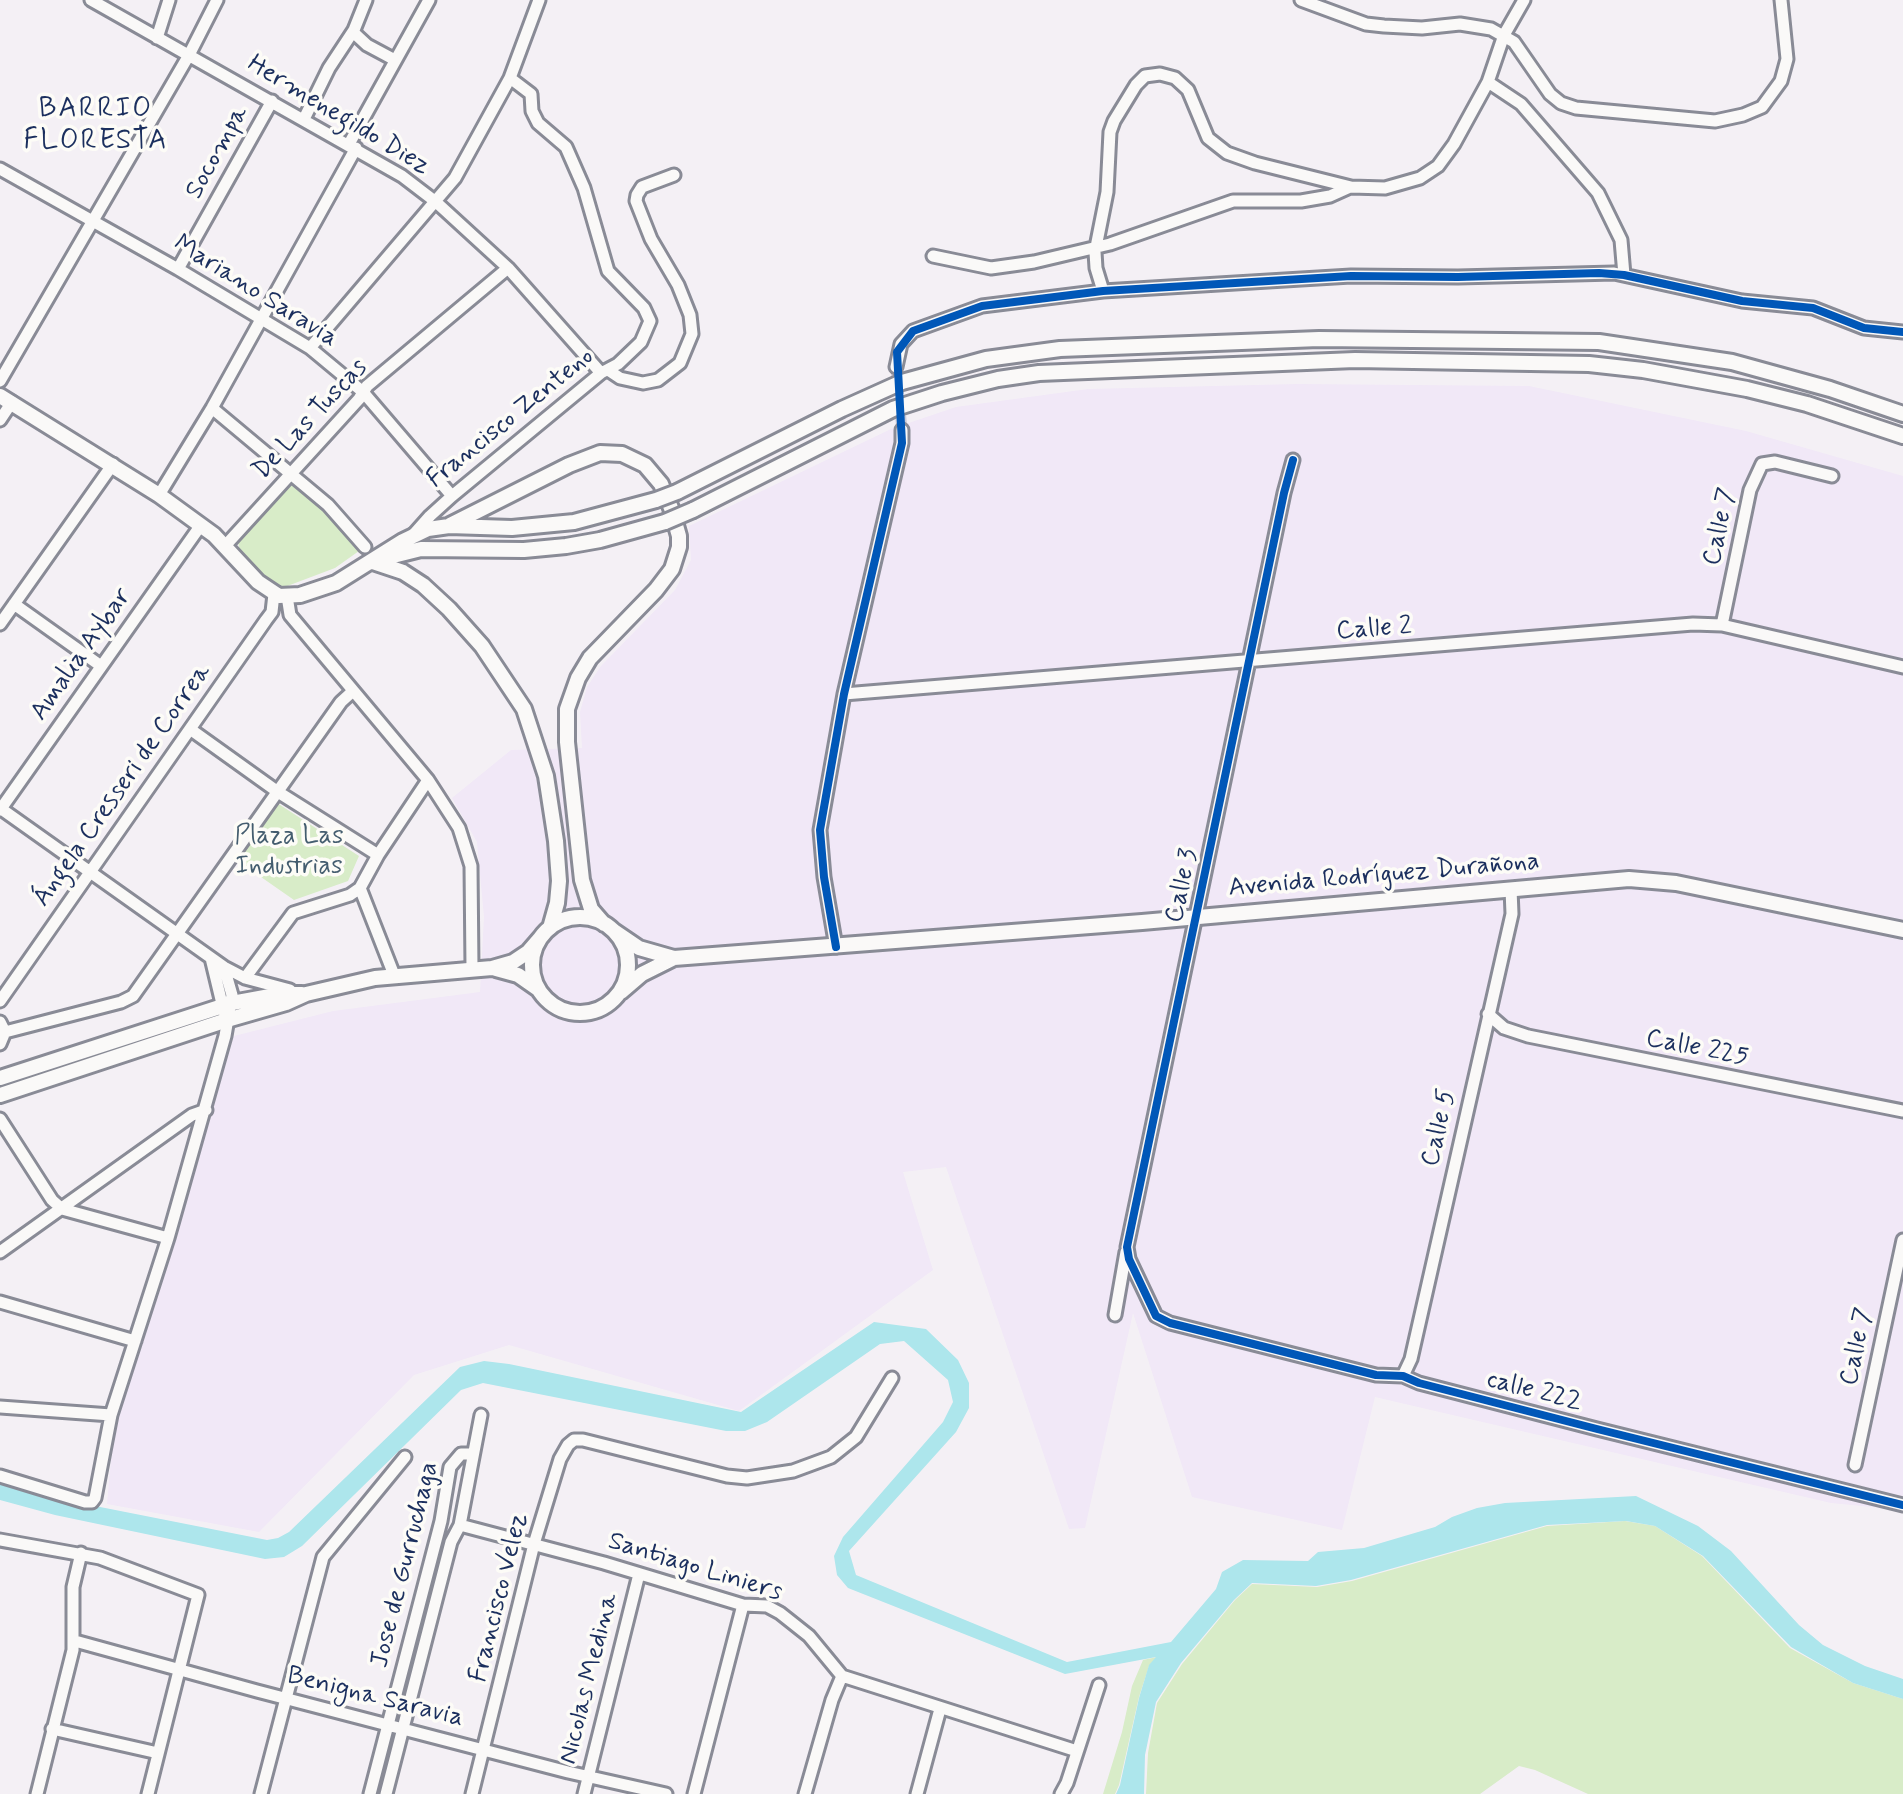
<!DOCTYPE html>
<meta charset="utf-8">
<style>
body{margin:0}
canvas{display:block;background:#f4f0f5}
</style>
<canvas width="1903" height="1794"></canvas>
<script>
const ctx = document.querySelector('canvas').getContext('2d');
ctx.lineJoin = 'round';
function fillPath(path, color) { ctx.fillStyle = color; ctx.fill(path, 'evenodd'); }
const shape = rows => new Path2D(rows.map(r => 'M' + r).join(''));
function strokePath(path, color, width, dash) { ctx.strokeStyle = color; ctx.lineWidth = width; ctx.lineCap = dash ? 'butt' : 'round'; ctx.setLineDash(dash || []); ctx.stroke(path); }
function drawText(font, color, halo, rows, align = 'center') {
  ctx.font = font + ' Mynerve,sans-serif'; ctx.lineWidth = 7; ctx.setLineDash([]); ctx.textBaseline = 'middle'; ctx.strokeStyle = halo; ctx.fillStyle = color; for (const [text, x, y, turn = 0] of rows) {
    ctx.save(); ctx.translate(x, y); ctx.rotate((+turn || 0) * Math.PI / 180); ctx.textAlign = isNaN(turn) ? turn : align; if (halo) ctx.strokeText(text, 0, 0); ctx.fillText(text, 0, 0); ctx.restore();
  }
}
fillPath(shape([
 [1298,384,1529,386,1746,431,1903,476,1903,1510,1831,1503,1375,1397,1342,1530,1192,1497,1133,1313,1085,1528,1069,1529,946,1167,903,1172,933,1270,739,1411,509,1345,414,1375,259,1532,107,1504,112,1448,120,1409,234,1036,333,1011,480,992,484,917,477,842,452,798,511,750,582,748,580,712,587,687,601,666,675,590,691,560,689,526,891,429,956,407,1088,389]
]), '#f1e8f7');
fillPath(shape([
 [298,484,334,517,359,551,335,568,282,588,269,585,240,554,238,541,288,485],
 [277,803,359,856,348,881,294,900,238,861],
 [1625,1521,1655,1526,1702,1556,1790,1648,1853,1683,1903,1699,1903,1794,1588,1794,1535,1770,1519,1766,1480,1794,1146,1794,1148,1753,1157,1703,1182,1664,1235,1600,1252,1584,1317,1587,1352,1581,1547,1526],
 [1157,1657,1149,1666,1139,1697,1119,1785,1115,1794,1103,1794,1122,1732,1132,1686,1143,1660]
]), '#d8ecc8');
fillPath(shape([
 [874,1322,926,1329,958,1360,969,1383,969,1408,956,1432,849,1551,856,1575,1067,1662,1171,1642,1216,1589,1222,1572,1243,1560,1308,1561,1318,1552,1364,1548,1435,1527,1452,1517,1477,1508,1505,1503,1636,1496,1698,1526,1731,1551,1799,1625,1823,1645,1865,1666,1903,1679,1903,1699,1853,1683,1791,1647,1703,1556,1655,1526,1626,1521,1547,1525,1351,1580,1316,1586,1252,1583,1234,1600,1181,1663,1156,1702,1145,1755,1144,1794,1116,1794,1120,1785,1139,1698,1149,1665,1156,1657,1065,1674,848,1588,837,1575,834,1556,843,1537,943,1422,953,1402,948,1380,904,1341,880,1344,767,1422,745,1431,726,1431,483,1383,461,1390,302,1546,284,1557,265,1559,55,1515,0,1500,0,1480,90,1505,267,1540,278,1538,289,1532,460,1367,484,1361,509,1364,741,1412]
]), '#ade6ec');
strokePath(shape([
 [896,367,902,430]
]), '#c9c9d7', 11, [11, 5.5]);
const minor = shape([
 [91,0,402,176,436,202,508,268,601,373],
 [1301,0,1366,24,1384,26,1422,28,1460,24,1491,29,1514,42,1550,94,1561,103,1576,108,1715,121,1743,115,1762,107,1781,81,1787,59,1781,0],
 [353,32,367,45,395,60],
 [157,38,169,0],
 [1488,82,1521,104,1598,193,1621,240,1624,275],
 [304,119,329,68,354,30,366,0],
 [349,144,429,0],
 [0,169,178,269,310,348,363,392,452,496],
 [933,256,991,268,1034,262,1110,244,1233,201,1301,201,1330,196,1350,187],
 [178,269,272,101],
 [1103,291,1096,268,1095,252,1107,192,1110,132,1114,121,1136,85,1145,76,1160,74,1175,78,1188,90,1208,138,1227,153,1255,163,1351,187,1385,188,1420,178,1438,166,1454,144,1488,82,1504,35,1524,0],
 [310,348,455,178,510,78,539,0],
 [896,367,901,344,913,331,982,306,1103,291,1351,276,1458,277,1614,273,1742,301,1813,308,1864,328,1903,332],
 [608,370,620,378,643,383,658,380,680,363,692,334,690,315,678,285,651,239,636,201,637,195,642,187,674,175],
 [0,381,189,55,217,0],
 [212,408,328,505,365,547],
 [0,420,12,402],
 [1293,460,1284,493,1127,1247,1129,1259,1156,1316,1170,1323,1376,1375,1403,1376,1419,1383,1597,1429,1903,1505],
 [159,495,212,408,356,148],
 [414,534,430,516,452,496,601,373,618,364,641,342,650,321,644,308,608,271,584,188,566,147,538,123,532,111,531,94,510,78],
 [225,546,359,399,367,386,508,268],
 [287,596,290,615,428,780,459,828,471,866,472,968],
 [14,604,101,666],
 [0,624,113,464],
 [1722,625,1750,490,1762,464,1775,462,1832,476],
 [844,694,1693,624,1722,625,1903,667],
 [190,729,278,792,378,855],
 [0,808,224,967,245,978,290,990],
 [0,810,201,525],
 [360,888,394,975],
 [836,947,824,877,820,830,844,694,902,443,902,430],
 [211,958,224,1012],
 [245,978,293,913,350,895,360,888,378,855,428,780],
 [0,1001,266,620,272,612,274,594],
 [1488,1014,1504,1028,1528,1036,1903,1111],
 [0,1022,5,1032,0,1044],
 [5,1032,121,1002,133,996,341,702,353,691],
 [0,1119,52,1200,62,1209,168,1238],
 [0,1252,192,1115,206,1110],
 [0,1302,135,1341],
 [1115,1315,1126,1252],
 [1403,1376,1411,1359,1512,914,1511,889],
 [0,1407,111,1415],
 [1855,1465,1903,1240],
 [0,1476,85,1502,92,1502,95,1498,111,1415,168,1238,225,1036,232,995,224,967],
 [460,1525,604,1563,743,1605,767,1606,780,1613,809,1636,842,1676,1077,1751],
 [0,1540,100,1558,198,1595,148,1794],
 [75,1641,257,1691,568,1772,666,1794],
 [52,1729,158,1753],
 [37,1794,73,1650,73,1587,81,1553],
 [261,1794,323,1557,405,1457],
 [370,1794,441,1521,450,1467,461,1454,472,1454],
 [386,1794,451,1542,460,1525,481,1415],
 [472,1794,534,1544,560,1459,568,1445,574,1440,583,1440,727,1476,747,1478,793,1471,831,1457,856,1437,892,1378],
 [584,1794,639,1574],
 [694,1794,743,1605],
 [805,1794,832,1700,842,1676],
 [917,1794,940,1709],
 [1061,1794,1067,1783,1099,1685]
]);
const major = shape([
 [0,396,159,495,214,535,258,582,279,596,300,595,336,583,403,541,428,529,449,526,512,528,574,522,656,500],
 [677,492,842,409,902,382,986,359,1060,349,1319,339,1599,342,1732,362,1830,389,1903,414],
 [693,510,893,409,942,393,998,379,1039,373,1355,360,1589,364,1643,370,1747,389,1807,404,1903,436],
 [450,525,569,465,600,453,622,454,645,465,661,484,671,508,679,536,679,547,672,569,656,590,590,658,578,678,567,709,567,742,582,880,591,909,604,924],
 [385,558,421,549,524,550,566,546,600,540,665,522],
 [373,562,403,572,423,585,449,609,482,646,524,709,546,776,556,841,559,881,557,903,550,928],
 '532 965a48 48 0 1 1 96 0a48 48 0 1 1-96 0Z',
 [614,931,639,948,674,958,1142,922,1629,879,1676,883,1903,930],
 [496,969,518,975,538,989],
 [621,992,642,974,674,958],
 [0,1078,232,1003,281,994,302,994],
 [0,1095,227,1020,286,1003,306,994,375,978,492,968,513,962,528,952,541,937]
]);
strokePath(minor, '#898b96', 17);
strokePath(major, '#898b96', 20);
strokePath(minor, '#faf9f8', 11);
strokePath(major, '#faf9f8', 14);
const majorBridge = shape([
 [656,500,677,492],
 [665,522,693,510]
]);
strokePath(majorBridge, '#898b96', 20, []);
strokePath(majorBridge, '#faf9f8', 14);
strokePath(shape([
 [1293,460,1284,493,1127,1247,1129,1259,1156,1316,1170,1323,1376,1375,1403,1376,1419,1383,1597,1429,1903,1505],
 [836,947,824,877,820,830,844,694,902,443,897,352,913,331,982,306,1103,291,1351,276,1458,277,1599,273,1624,275,1742,301,1813,308,1864,328,1903,332]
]), '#0057b8', 8);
drawText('26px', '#1b2f5e', '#fdfcf7', [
 ["Hermenegildo Diez",338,116,31],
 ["Socompa",218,153,-61],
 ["Mariano Saravia",255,292,32],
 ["Francisco Zenteno",511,419,-39],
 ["De Las Tuscas",311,420,-47],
 ["Calle 7",1721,527,-78],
 ["Calle 2",1374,630,-4],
 ["Amalia Aybar",82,655,-55],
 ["Ángela Cresseri de Correa",123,786,-55],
 ["Avenida Rodríguez Durañona",1384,876,-5],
 ["Calle 3",1183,886,-78],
 ["Calle 225",1697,1049,11],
 ["Calle 5",1440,1128,-77],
 ["Calle 7",1858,1347,-78],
 ["calle 222",1534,1392,14],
 ["Jose de Gurruchaga",406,1565,-76],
 ["Santiago Liniers",695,1568,17],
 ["Francisco Velez",500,1598,-76],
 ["Nicolas Medina",590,1679,-76],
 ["Benigna Saravia",375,1698,14]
]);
drawText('26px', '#445d6f', '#fdfcf7', [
 ["Plaza Las",289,838],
 ["Industrias",289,868]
]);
ctx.letterSpacing = '2px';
drawText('28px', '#1b2f5e', '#fdfcf7', [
 ["BARRIO",96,110],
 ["FLORESTA",96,142]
]);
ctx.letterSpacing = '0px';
</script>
